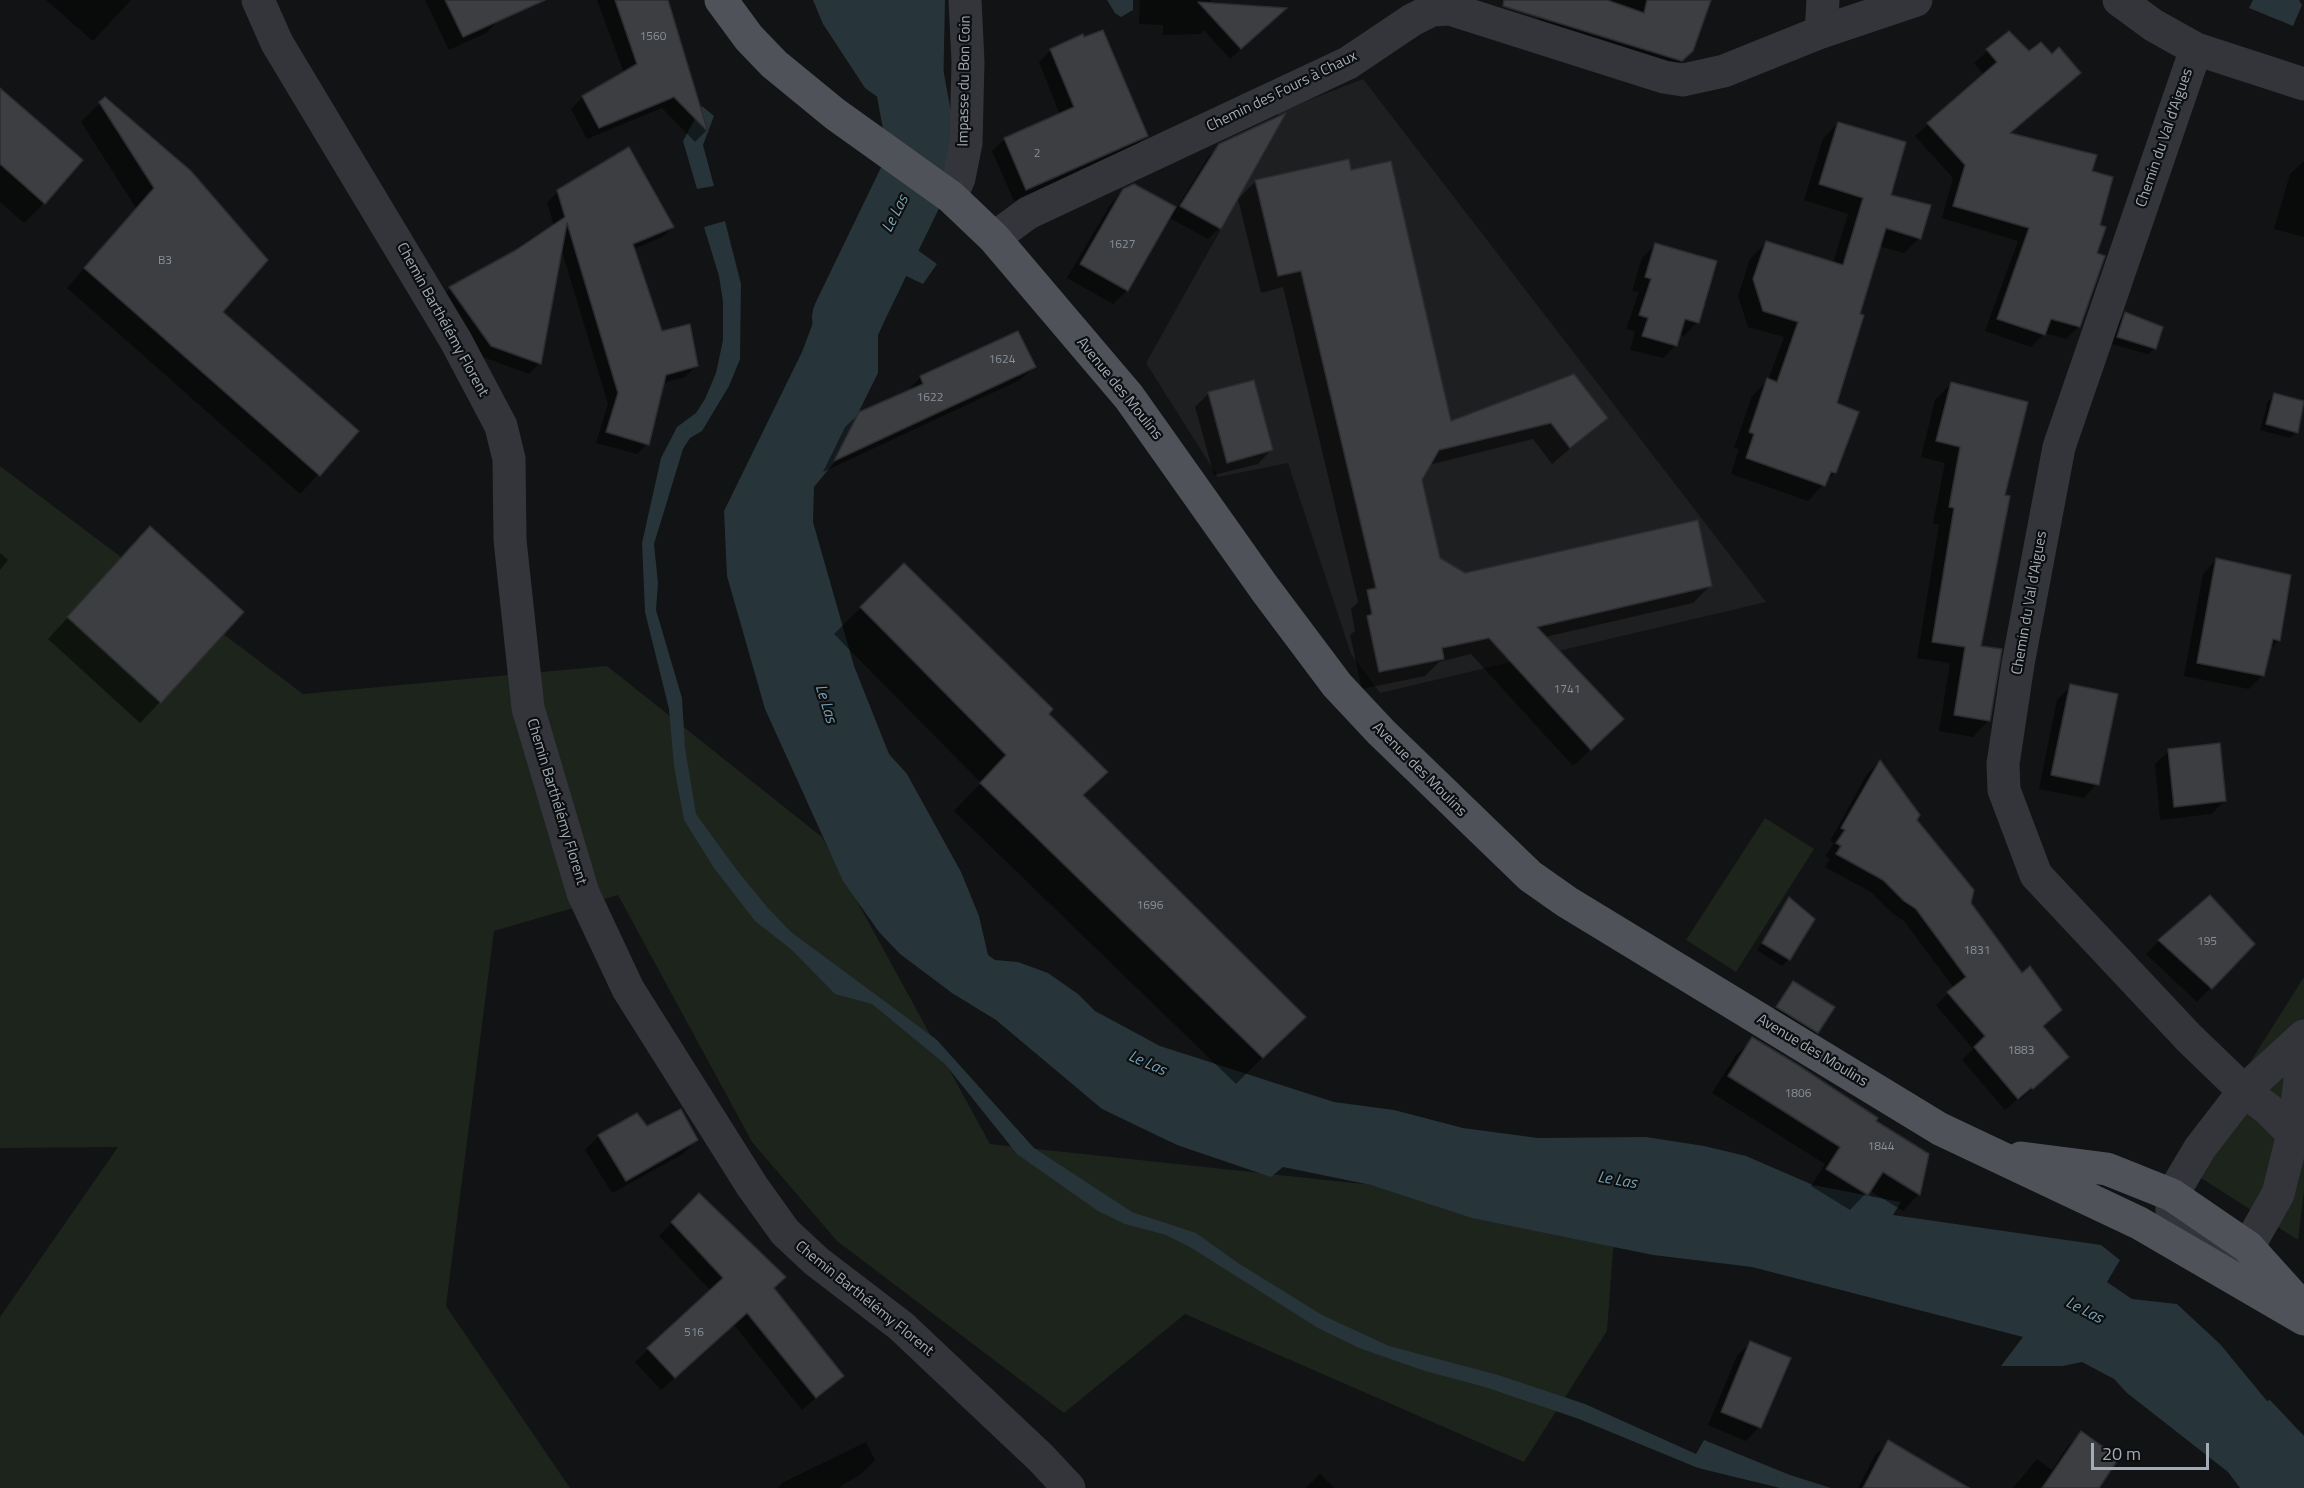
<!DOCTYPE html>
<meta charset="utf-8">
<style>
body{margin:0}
#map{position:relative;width:2304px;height:1488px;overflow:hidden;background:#121314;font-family:"Titillium Web",sans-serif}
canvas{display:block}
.scale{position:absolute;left:2091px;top:1443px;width:118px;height:27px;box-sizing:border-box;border:3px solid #a2acb6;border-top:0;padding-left:8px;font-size:18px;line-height:21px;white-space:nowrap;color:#a2acb6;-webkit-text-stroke:4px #0d0e0f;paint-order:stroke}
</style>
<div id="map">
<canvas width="2304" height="1488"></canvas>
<div class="scale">20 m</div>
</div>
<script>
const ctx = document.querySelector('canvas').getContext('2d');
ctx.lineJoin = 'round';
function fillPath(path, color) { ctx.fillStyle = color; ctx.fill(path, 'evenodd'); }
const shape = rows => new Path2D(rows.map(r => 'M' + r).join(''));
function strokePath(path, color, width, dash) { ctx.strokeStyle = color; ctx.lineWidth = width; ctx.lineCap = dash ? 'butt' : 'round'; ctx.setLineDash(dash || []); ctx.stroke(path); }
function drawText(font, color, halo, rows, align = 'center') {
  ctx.font = font + ' "Titillium Web",sans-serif'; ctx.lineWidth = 4.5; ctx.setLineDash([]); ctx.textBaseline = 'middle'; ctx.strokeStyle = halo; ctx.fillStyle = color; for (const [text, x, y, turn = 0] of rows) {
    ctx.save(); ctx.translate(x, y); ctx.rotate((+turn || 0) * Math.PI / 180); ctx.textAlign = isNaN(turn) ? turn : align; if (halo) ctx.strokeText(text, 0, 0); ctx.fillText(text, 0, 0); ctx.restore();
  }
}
fillPath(shape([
 [1363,79,1766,602,1380,693,1351,654,1288,463,1218,477,1146,363,1282,120,1276,113]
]), '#1e1f21');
fillPath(shape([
 [0,466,303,694,607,666,822,837,990,1144,1616,1211,1607,1331,1524,1462,1185,1314,1064,1413,837,1241,752,1142,618,895,494,931,446,1306,570,1488,0,1488,0,1317,118,1147,0,1148],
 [1765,818,1814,849,1736,972,1686,940],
 [2304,977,2304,1191,2298,1240,2184,1167]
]), '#1c241c');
fillPath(shape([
 [813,0,945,0,942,143,865,88,823,24],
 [1107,0,1133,0,1133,10,1121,17,1115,13],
 [2253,0,2299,0,2302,5,2293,26,2249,8],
 [702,106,714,116,703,145,714,186,697,189,683,141],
 [863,211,937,264,923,284,904,275,878,335,878,373,833,464,814,487,813,522,854,666,889,754,907,774,961,872,979,916,988,955,995,960,1018,962,1048,973,1078,994,1095,1011,1160,1046,1334,1102,1394,1110,1463,1128,1538,1138,1646,1137,1704,1146,1746,1156,1813,1185,1901,1202,1893,1215,2101,1245,2120,1260,2107,1282,2132,1299,2177,1304,2220,1344,2267,1401,2270,1400,2304,1436,2304,1488,2240,1488,2228,1472,2127,1393,2114,1379,2082,1362,2063,1366,2001,1366,2023,1337,1752,1267,1653,1255,1472,1218,1371,1185,1283,1167,1271,1177,1177,1145,1102,1109,996,1020,952,993,900,954,879,932,843,881,765,709,727,576,724,511,802,352,831,275],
 [725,221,741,284,740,359,729,386,702,431,690,438,683,449,654,544,658,583,656,610,682,698,685,748,696,814,736,869,767,907,791,932,937,1040,1034,1148,1132,1212,1196,1233,1238,1263,1322,1315,1389,1346,1498,1375,1585,1404,1696,1454,1704,1440,1790,1475,1831,1488,1780,1488,1698,1468,1579,1419,1485,1387,1425,1371,1359,1348,1318,1328,1190,1247,1166,1235,1125,1224,1098,1211,1017,1154,945,1064,872,1004,835,994,792,950,755,921,714,868,684,820,674,766,669,709,645,612,642,543,661,458,677,427,696,413,705,399,716,373,723,340,723,302,719,276,704,227]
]), '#273439');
fillPath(shape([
 [46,0,131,0,93,41],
 [425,0,493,0,500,19,486,33,449,50],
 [597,0,665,0,706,131,695,142,662,108,587,139,571,109,583,97,624,73],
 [1140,0,1211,0,1211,4,1274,19,1230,59,1204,30,1200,34,1163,35,1163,25,1139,24],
 [1545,0,1709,0,1691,50,1663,79,1531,39],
 [2009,33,2066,85,2009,134,2098,226,2095,254,2079,326,2066,339,2045,333,2031,347,1985,331,2018,241,1942,218,1953,178,1915,136,1984,75,1974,63],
 [1051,50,1146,135,1134,148,1014,201,992,151,1005,139,1060,115,1039,62],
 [0,89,44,203,24,223,0,202],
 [100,103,190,172,221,312,357,431,300,494,67,288,136,208,81,122],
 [1838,123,1919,238,1904,253,1879,246,1835,404,1835,472,1808,501,1731,474,1739,449,1734,448,1752,396,1768,380,1784,337,1748,327,1738,296,1750,259,1766,243,1833,264,1848,214,1804,200,1823,139],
 [1879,224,1912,234,1912,237,1878,227],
 [1220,145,1219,228,1208,239,1168,217,1127,291,1113,304,1067,278,1110,205,1124,190,1134,186,1176,209,1208,157],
 [2304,161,2304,237,2274,229,2290,174],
 [1350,172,1450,423,1606,418,1552,464,1533,439,1429,465,1420,479,1438,559,1464,575,1710,586,1693,603,1545,637,1605,736,1573,766,1471,654,1439,662,1425,676,1362,689,1350,635,1355,631,1351,609,1358,602,1283,287,1261,293,1238,199,1256,181],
 [558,192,673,227,662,237,634,249,661,333,696,366,685,377,663,383,647,444,637,454,596,443,608,404,561,248,540,363,529,374,480,356,440,299,450,288,516,251,554,226,547,202],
 [1656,244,1697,322,1684,336,1679,334,1676,345,1663,358,1630,350,1635,331,1626,329,1639,292,1632,291,1642,258],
 [2126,314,2155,348,2148,354,2111,344,2119,321],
 [1034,367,1020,380,823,472,845,427,860,413,907,391,921,377],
 [1951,384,2003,496,1979,647,1989,720,1973,737,1939,731,1950,663,1917,658,1939,525,1933,523,1945,463,1921,457,1935,400],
 [1209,393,1271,450,1258,464,1214,475,1195,407],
 [2275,395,2304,403,2297,432,2290,438,2260,430,2268,401],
 [150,528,160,702,140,723,48,639],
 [0,553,8,560,0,570],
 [2216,560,2279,640,2269,650,2263,675,2249,689,2184,676,2203,574],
 [904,565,1082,796,1303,1017,1236,1084,954,811,981,783,834,634],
 [2071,686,2097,784,2084,798,2039,789,2057,700],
 [2169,751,2225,801,2211,814,2160,820,2155,764],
 [1879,762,1970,904,2022,975,2060,1010,2042,1027,2055,1069,2020,1100,2018,1099,2005,1110,1962,1060,1973,1049,1936,1005,1954,988,1904,921,1892,913,1871,892,1825,867,1830,859,1825,856,1834,843,1830,841,1867,774],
 [1789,899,1789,959,1782,966,1757,950],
 [2159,941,2253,944,2197,1002,2146,954],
 [1793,983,1817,1032,1811,1039,1771,1014],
 [1753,1039,1874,1122,1919,1194,1903,1211,1869,1190,1850,1210,1811,1186,1825,1164,1712,1093,1736,1055],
 [637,1115,646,1128,696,1140,683,1154,612,1193,585,1150,599,1136],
 [686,1208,773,1289,842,1376,802,1410,734,1325,661,1390,635,1362,711,1291,659,1236],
 [1750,1343,1759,1427,1746,1441,1708,1425,1737,1356],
 [2081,1433,2097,1488,2013,1488,2037,1459,2052,1470,2067,1447],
 [866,1442,875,1460,861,1474,838,1488,778,1488,784,1482],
 [1889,1442,1968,1488,1858,1488,1875,1455],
 [1320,1474,1334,1488,1306,1488]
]), '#0007');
strokePath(shape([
 [847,318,924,159,895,0]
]), '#273439', 70);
const building = shape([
 [445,0,545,0,463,37,445,0],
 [615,0,668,0,708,132,674,97,599,128,582,96,637,64,615,0],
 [1504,0,1607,0,1644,13,1647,0,1711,0,1693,51,1682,61,1503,6,1504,0],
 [1198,2,1287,8,1241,49,1198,2],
 [1103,30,1148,136,1026,190,1004,138,1074,107,1050,49,1083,34,1084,37,1103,30],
 [2009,31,2029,51,2041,42,2052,54,2059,47,2081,73,2010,133,2097,155,2092,171,2113,177,2100,225,2106,227,2097,253,2105,256,2080,327,2051,319,2045,335,1997,319,2029,228,1953,206,1965,165,1927,123,1997,62,1986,49,2009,31],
 [0,88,83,160,45,204,0,164,0,88],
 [105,97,191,171,268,260,223,312,359,431,320,476,84,268,154,188,99,102,105,97],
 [1286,113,1221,229,1180,206,1219,144,1286,113],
 [1838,122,1906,142,1891,195,1931,205,1921,239,1886,228,1860,314,1864,315,1837,403,1859,412,1836,473,1831,472,1825,486,1746,458,1754,434,1749,432,1767,378,1777,382,1798,322,1763,311,1753,279,1766,241,1843,265,1863,198,1819,184,1838,122],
 [629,147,674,227,633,244,662,331,690,324,698,366,666,375,649,445,606,432,618,393,567,223,541,364,491,346,449,287,516,250,565,217,557,190,629,147],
 [1349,159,1351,170,1391,161,1451,421,1574,374,1608,418,1570,448,1551,423,1439,450,1422,480,1440,558,1465,573,1698,520,1712,586,1537,627,1624,719,1591,750,1489,638,1442,648,1444,659,1379,672,1367,616,1372,614,1367,590,1376,588,1301,271,1278,276,1255,180,1349,159],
 [1134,184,1176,207,1128,291,1080,264,1123,189,1134,184],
 [1655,243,1717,261,1699,323,1685,319,1677,346,1642,336,1648,318,1639,315,1651,279,1645,277,1655,243],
 [2125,312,2163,327,2156,349,2117,337,2125,312],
 [1018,331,1036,367,834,461,859,412,923,384,920,376,1018,331],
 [1254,380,1273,450,1227,463,1208,392,1254,380],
 [1951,382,2028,402,2005,495,2010,496,1981,646,2002,649,1990,721,1954,715,1965,647,1932,642,1954,508,1949,507,1960,447,1936,441,1951,382],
 [2274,393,2304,401,2298,433,2266,424,2274,393],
 [150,526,244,612,161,703,67,617,150,526],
 [2216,558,2291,575,2280,641,2273,639,2264,676,2197,663,2216,558],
 [904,563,1053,709,1049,714,1108,772,1083,795,1306,1017,1263,1058,980,783,1006,755,860,607,904,563],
 [2070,684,2118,694,2099,785,2051,775,2070,684],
 [2220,743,2226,801,2174,807,2168,749,2220,743],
 [1880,760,1920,815,1917,820,1974,890,1971,903,2022,973,2030,966,2062,1010,2043,1026,2069,1057,2033,1089,2031,1088,2018,1099,1974,1047,1985,1036,1947,992,1966,977,1916,909,1904,901,1883,880,1836,854,1841,846,1836,843,1845,830,1841,828,1880,760],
 [2210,895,2255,944,2212,989,2158,940,2210,895],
 [1789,897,1815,919,1790,960,1762,943,1789,897],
 [1793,981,1835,1007,1818,1033,1776,1007,1793,981],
 [1752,1037,1798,1065,1878,1118,1876,1121,1929,1154,1920,1195,1883,1172,1868,1195,1826,1169,1840,1147,1728,1076,1752,1037],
 [681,1109,698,1140,626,1181,598,1135,637,1113,647,1126,681,1109],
 [699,1193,786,1277,774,1288,844,1376,816,1398,747,1313,675,1378,647,1348,723,1278,671,1222,699,1193],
 [1750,1341,1791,1358,1761,1428,1721,1412,1750,1341],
 [2081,1431,2119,1458,2099,1488,2042,1488,2081,1431],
 [1888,1440,1969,1488,1863,1488,1888,1440]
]);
fillPath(building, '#3c3e42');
strokePath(building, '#2c2d30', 1.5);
strokePath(shape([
 [2119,0,2153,25,2196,49,2304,84],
 [1821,32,1823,0],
 [2196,49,2059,447,2018,664,2003,764,2004,790,2036,875,2189,1038,2244,1091,2304,1036],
 [951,197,959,178,966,143,968,62,965,0],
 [2293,1134,2300,1081,2299,1043],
 [2181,1229,2221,1252,2235,1253,2248,1247,2278,1194,2293,1134,2268,1109,2244,1091,2200,1148,2172,1195,2172,1223,2200,1256]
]), '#33353a', 33);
strokePath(shape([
 [258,0,277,43,456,341,501,426,509,459,510,540,528,708,583,893,628,989,752,1186,785,1232,816,1261,901,1326,1041,1458,1069,1488],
 [994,238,1028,213,1348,63,1412,20,1432,10,1450,9,1664,77,1683,80,1724,71,1821,32,1916,0]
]), '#33353a', 33);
strokePath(shape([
 [721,0,749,38,774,64,835,114,951,197,994,238,1129,397,1265,589,1337,685,1381,732,1530,876,1567,902,1940,1129,2139,1223,2304,1319],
 [2021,1158,2107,1169,2172,1195,2248,1247,2304,1309]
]), '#4f5359', 33);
drawText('12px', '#889099', null, [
 ["1560",653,37],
 ["2",1037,154],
 ["1627",1122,245],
 ["B3",165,261],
 ["1624",1002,360],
 ["1622",930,398],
 ["1741",1567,690],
 ["1696",1150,906],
 ["195",2207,942],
 ["1831",1977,951],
 ["1883",2021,1051],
 ["1806",1798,1094],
 ["1844",1881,1147],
 ["516",694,1333]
]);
drawText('15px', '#a2acb6', '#0d0e0f', [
 ["Impasse du Bon Coin",965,81,-89],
 ["Chemin des Fours à Chaux",1282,92,-26],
 ["Chemin du Val d'Aigues",2165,138,-71],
 ["Chemin Barthélémy Florent",442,320,61],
 ["Avenue des Moulins",1119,389,51],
 ["Chemin du Val d'Aigues",2030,603,-80],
 ["Avenue des Moulins",1419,770,45],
 ["Chemin Barthélémy Florent",556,802,73],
 ["Avenue des Moulins",1812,1051,31],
 ["Chemin Barthélémy Florent",864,1299,39]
]);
drawText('italic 16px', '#75a2b5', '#0d0e0f', [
 ["Le Las",896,214,-63],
 ["Le Las",825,704,73],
 ["Le Las",1147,1064,24],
 ["Le Las",1617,1181,10],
 ["Le Las",2084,1311,27]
]);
</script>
